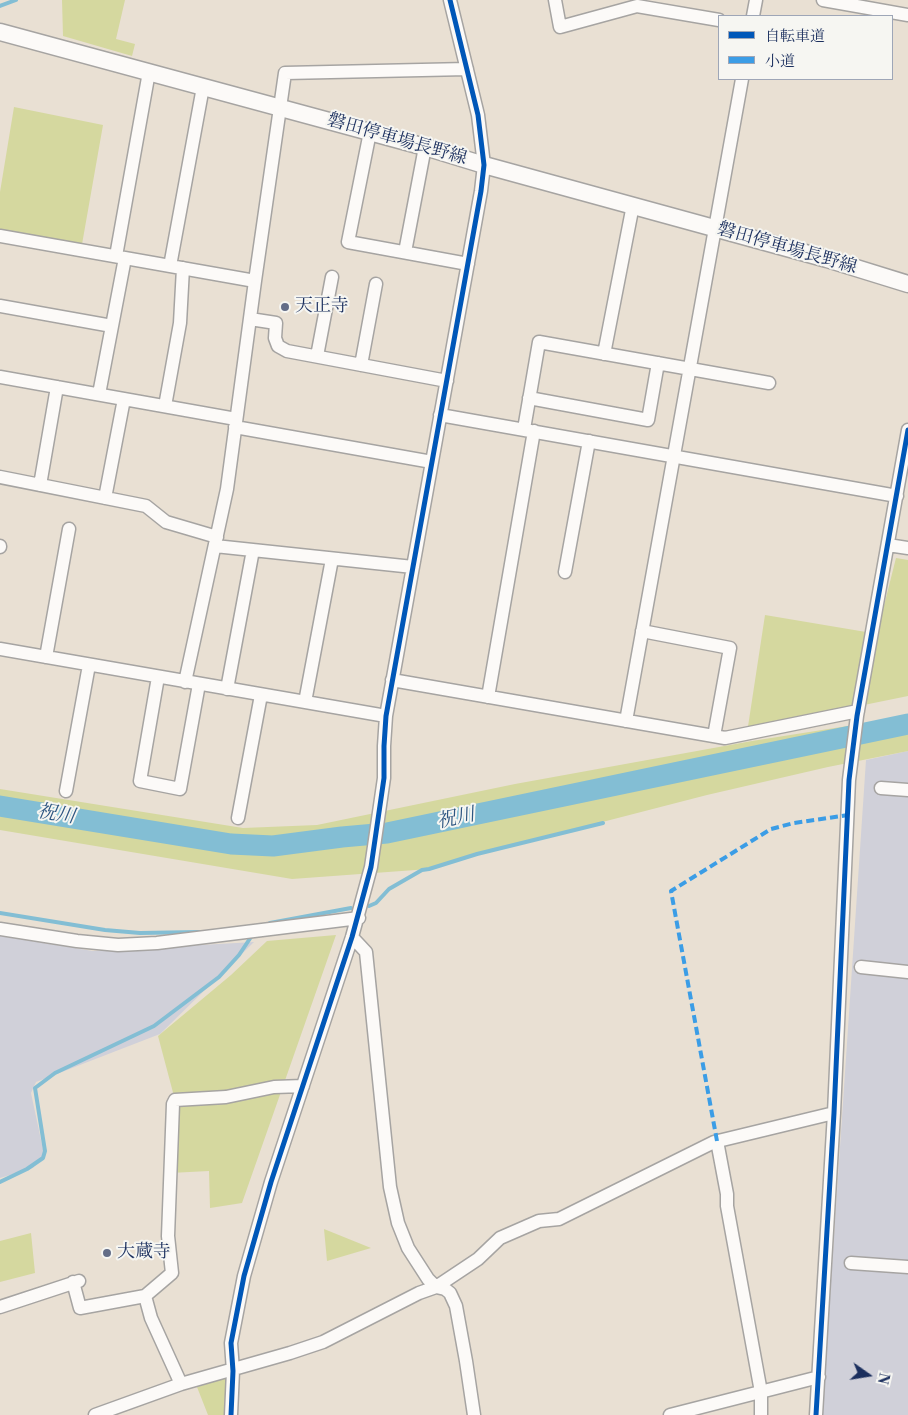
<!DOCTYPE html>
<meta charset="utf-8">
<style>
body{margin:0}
#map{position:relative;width:908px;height:1415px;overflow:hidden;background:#e9e0d3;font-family:"Libre Bodoni","Noto Serif JP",serif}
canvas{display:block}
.legend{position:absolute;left:718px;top:15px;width:175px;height:65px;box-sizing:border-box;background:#f6f6f2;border:1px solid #9ea6b7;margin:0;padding:6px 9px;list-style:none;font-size:15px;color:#1b2f5e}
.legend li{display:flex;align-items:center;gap:10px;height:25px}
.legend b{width:25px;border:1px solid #9ea6b7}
.north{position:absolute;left:843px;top:1350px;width:50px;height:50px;-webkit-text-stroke:4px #f6f6f2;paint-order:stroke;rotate:103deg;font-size:14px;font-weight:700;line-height:20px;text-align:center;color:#1b2f5e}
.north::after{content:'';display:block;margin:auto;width:18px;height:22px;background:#1b2f5e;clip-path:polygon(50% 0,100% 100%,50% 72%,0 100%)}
</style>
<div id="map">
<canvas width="908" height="1415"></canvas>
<ul class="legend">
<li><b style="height:6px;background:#0057b8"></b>自転車道</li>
<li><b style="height:6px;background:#3b9de6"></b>小道</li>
</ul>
<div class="north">N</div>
</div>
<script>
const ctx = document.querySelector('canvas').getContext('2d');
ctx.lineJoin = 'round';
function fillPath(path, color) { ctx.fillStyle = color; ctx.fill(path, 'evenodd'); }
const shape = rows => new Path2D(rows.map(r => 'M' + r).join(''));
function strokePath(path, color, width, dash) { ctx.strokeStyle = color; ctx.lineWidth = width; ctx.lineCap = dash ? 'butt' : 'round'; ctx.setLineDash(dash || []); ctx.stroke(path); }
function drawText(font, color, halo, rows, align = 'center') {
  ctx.font = font + ' "Libre Bodoni","Noto Serif JP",serif'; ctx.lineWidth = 4; ctx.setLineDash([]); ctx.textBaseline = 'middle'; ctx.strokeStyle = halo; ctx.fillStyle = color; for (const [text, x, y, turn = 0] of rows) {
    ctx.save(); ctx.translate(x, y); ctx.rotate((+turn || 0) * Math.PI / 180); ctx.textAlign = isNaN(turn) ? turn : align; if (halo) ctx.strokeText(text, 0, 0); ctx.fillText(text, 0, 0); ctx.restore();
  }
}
fillPath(shape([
 [908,751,908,1415,822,1415,866,760],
 [0,936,93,951,254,942,160,1034,36,1082,31,1093,44,1154,33,1168,0,1178]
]), '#d0d0d9');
fillPath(shape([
 [62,0,125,0,116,39,135,44,132,56,63,36],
 [14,107,103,125,81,250,0,236,0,192],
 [896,558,908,560,908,696,859,706,747,733,765,615,872,633,862,693],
 [908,715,908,751,828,767,707,795,459,859,429,869,292,879,0,830,0,789,243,828,317,825,515,784,752,741,892,719],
 [336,935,242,1203,210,1208,209,1171,170,1173,175,1100,158,1036,231,975,267,941],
 [324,1229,371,1248,327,1261],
 [31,1233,35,1273,0,1282,0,1241],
 [232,1376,231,1415,208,1415,197,1387]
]), '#d5d89f');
strokePath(shape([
 [0,6,16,0],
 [369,906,376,903,389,889,422,870,429,869,477,854,603,823],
 [0,913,105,930,140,933,199,932],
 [270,923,351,908],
 [0,1182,27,1169,43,1158,45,1151,35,1088,55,1073,154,1026,219,977,239,955,251,937]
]), '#83bed4', 4);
strokePath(shape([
 [0,806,231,844,273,846,342,837,387,833,908,724]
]), '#83bed4', 21);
const minor = shape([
 [555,0,560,27,637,6,719,20],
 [823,0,908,15],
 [753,16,756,0],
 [370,132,348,242,468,264],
 [0,236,255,281],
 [405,252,425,147],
 [116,256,149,72],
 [170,266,203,87],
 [0,306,112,326],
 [250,319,276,323,275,338,278,346,287,351,447,381],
 [604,354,633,205],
 [317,356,332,277],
 [361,365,376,284],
 [0,377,236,419],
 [99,394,125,258],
 [529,398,648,420,658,363],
 [165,406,180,323,183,268],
 [440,415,897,496],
 [235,427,432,462],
 [524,429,539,342,769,383],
 [0,477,146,506,166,522,217,537],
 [40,485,57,387],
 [105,498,124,399],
 [888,545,908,548],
 [215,546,413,567],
 [0,547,0,546],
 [565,572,589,441],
 [642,631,730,648,714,736],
 [0,649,386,716],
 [46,657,69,529],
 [158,677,140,781,180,789,199,684],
 [392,680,725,738,858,711],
 [185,682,227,489,255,281,285,73,467,69],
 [227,689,253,550],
 [488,697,534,431],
 [305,702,332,559],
 [626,721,742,79],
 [881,788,908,790],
 [66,791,89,665],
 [238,818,261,695],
 [0,929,77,941,118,945,157,943,359,918],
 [352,937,366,952,390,1187,398,1223,408,1248,428,1279,436,1287,478,1259,500,1238,539,1221,559,1219,714,1142,834,1113],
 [861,967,908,972],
 [717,1141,727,1194,727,1206,761,1392,761,1415],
 [851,1263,908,1267],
 [73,1282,80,1308,145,1296,172,1273,168,1236,173,1104,175,1100,226,1097,274,1087,303,1086],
 [145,1296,151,1318,181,1384],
 [0,1307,79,1281],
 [95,1415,181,1384,290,1353,323,1342,419,1293,436,1287,445,1289,450,1293,456,1306,466,1361,474,1415],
 [231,1415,233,1371,231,1343,244,1276,271,1182,352,937,371,867,384,778,384,746,386,716,481,191,484,165,478,115,450,0],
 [670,1415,819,1377],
 [816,1415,834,1113,849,780,857,716,908,430]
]);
const major = shape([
 [0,32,425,147,484,165,827,259,908,284]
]);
strokePath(minor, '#a6a4a2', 15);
strokePath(major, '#a6a4a2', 19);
strokePath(minor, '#fcfaf8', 12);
strokePath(major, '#fcfaf8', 16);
strokePath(shape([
 [717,1141,671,891,771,829,794,823,848,815]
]), '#3b9de6', 4, [8, 4]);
strokePath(shape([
 [231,1415,233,1371,231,1343,244,1276,271,1182,352,937,371,867,384,778,384,746,386,716,481,191,484,165,478,115,450,0],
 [816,1415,834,1113,849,780,857,716,908,430]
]), '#0057b8', 5);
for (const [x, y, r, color] of [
 [285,307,5,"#636d87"],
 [107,1253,5,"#636d87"]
]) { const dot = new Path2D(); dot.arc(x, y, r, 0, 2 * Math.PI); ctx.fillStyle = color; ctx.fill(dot); strokePath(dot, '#f6f6f2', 2); }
drawText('18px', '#1b2f5e', '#f6f6f2', [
 ["磐田停車場長野線",397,140,16],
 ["磐田停車場長野線",787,249,16]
]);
drawText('18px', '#1b2f5e', '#f6f6f2', [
 ["天正寺",295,307],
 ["大蔵寺",117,1253]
], 'left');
drawText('italic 19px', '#2d5581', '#f6f6f2', [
 ["祝川",56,815,9],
 ["祝川",456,819,-12]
]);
</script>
